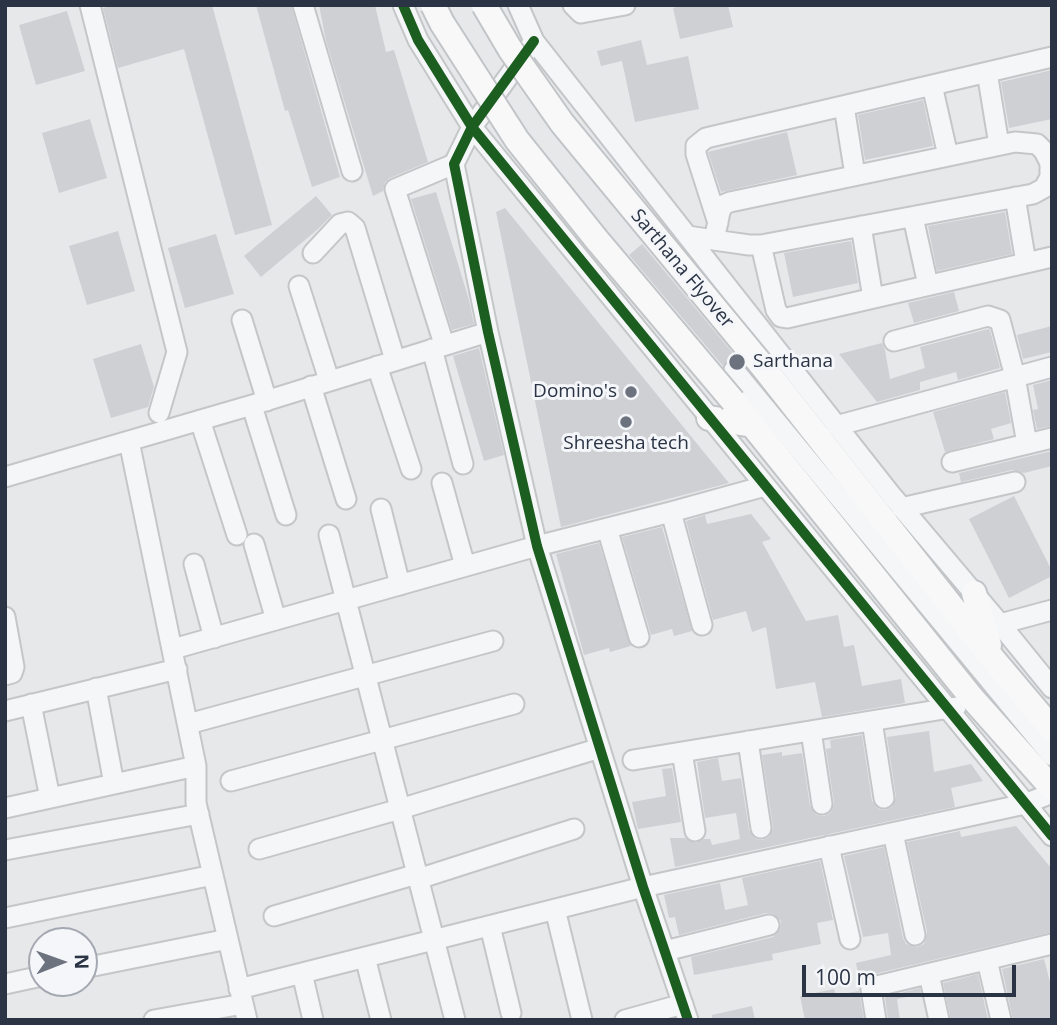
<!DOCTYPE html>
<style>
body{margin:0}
#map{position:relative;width:1057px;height:1025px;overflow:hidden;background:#e6e8ea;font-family:"Open Sans",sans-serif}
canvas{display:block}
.frame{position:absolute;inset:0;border:7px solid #2b3445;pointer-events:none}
.north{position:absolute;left:28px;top:927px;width:70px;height:70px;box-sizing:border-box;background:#f4f6f9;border:2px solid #a4a8b1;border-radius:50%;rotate:89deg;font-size:19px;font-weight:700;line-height:28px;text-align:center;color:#2b3445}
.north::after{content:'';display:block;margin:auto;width:24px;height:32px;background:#6c737f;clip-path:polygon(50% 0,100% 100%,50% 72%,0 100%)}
.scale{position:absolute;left:802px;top:965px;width:214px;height:32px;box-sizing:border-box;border:4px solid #2b3445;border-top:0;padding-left:9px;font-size:21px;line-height:24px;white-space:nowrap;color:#2b3445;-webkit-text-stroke:5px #f4f6f9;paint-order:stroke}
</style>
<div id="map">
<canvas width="1057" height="1025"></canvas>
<div class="frame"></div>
<div class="north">N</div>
<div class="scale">100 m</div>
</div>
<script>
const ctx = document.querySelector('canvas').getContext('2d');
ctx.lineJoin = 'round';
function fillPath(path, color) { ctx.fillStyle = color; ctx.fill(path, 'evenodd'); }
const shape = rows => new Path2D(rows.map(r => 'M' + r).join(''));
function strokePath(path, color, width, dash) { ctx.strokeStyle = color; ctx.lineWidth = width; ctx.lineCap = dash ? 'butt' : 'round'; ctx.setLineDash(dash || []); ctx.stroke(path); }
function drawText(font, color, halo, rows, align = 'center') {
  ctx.font = font + ' "Open Sans",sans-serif'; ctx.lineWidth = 6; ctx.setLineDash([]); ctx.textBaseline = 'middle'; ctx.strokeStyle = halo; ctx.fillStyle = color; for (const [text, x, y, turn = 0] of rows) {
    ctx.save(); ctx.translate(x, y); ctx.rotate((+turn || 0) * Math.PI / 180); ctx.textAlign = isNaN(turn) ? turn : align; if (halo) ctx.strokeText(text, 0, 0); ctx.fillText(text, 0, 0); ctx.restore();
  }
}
fillPath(shape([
 [112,5,212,5,272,225,235,235,184,49,118,68,103,8],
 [256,5,291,5,340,177,312,187,288,110,285,111],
 [319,5,375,5,386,52,394,50,428,162,390,178,385,182,383,191,373,196,326,41],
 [683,5,728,5,733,27,680,39,673,8],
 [67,11,85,71,36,85,19,25],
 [641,40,647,65,688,56,699,109,635,122,622,61,601,66,597,51],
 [1052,70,1052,119,1009,128,1001,82],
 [923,100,933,146,865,160,858,115],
 [90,119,107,178,59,193,42,133],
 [787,132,797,175,721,192,708,152],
 [436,192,469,300,474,324,452,330,411,199],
 [316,196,332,215,318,229,261,277,244,256],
 [505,208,729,483,561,527,496,212],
 [1005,212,1012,254,937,271,928,226],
 [118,231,135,291,87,305,69,246],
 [216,234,234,294,185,308,168,248],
 [851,241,858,283,793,297,784,253],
 [642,244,737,358,727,360,723,366,629,255],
 [954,292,959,311,914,323,908,303],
 [1052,326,1052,352,1023,359,1017,335],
 [988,329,990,330,1000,368,958,380,956,372,920,382,920,390,877,402,839,354,882,343,885,350,890,379,925,368,920,347],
 [141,344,154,387,148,407,111,418,93,359],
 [479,348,504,455,484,461,453,356],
 [1052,380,1052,426,1037,429,1033,410,1038,409,1033,385],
 [1005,392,1011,423,991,429,994,439,945,452,933,412],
 [1052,451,1052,466,1024,473,1012,470,961,482,959,473],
 [1014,496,1052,571,1052,576,1009,598,969,519],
 [751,514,771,539,762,542,806,621,838,615,844,647,854,645,862,686,901,679,905,703,822,717,815,682,776,689,766,627,752,632,746,611,713,620,686,521,705,515,707,524],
 [662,527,692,631,674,636,672,629,651,635,622,537],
 [599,543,631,646,610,652,609,648,584,655,556,554],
 [929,731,934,772,971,764,983,781,951,788,955,807,675,867,670,838,685,838,696,843,704,839,710,839,712,845,740,839,736,813,705,818,697,762,718,758,722,781,741,778,749,830,756,839,762,840,769,837,773,827,762,755,782,752,782,756,802,753,810,806,817,815,824,816,830,813,834,803,826,749,831,748,830,740,862,735,872,801,879,809,885,810,892,807,896,797,887,737],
 [672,768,681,822,638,829,632,802,666,796,662,769],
 [1016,826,1052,869,1052,932,874,974,860,983,856,963,891,955,888,933,863,937,844,856,884,847,903,938,906,944,917,947,924,944,927,932,907,842,960,831,961,837],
 [820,861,833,920,817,923,821,944,772,954,773,960,694,975,691,957,773,937,780,929,781,921,773,914,766,913,679,935,675,917,669,918,664,895,720,883,725,910,748,905,742,878],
 [1044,959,1052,990,1052,1020,1013,1020,1002,969],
 [978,974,988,1020,951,1020,943,983],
 [920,988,921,994,897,999,900,1020,888,1020,885,997],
 [834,989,836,995,859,991,864,1020,805,1020,800,996],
 [752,1006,755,1020,712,1020,712,1015]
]), '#ced0d3');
const minor = shape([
 [90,5,177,352,159,413],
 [303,5,352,171],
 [403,5,418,40,472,127,1052,836],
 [518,5,534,41,892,496,1000,624,1052,688],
 [573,5,581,13,625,5],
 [534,41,472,127,454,164,488,332,537,546,643,887,688,1020],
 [987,72,999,145],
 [932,85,948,156],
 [844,106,855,175],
 [1015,197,1026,263],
 [913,217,928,285],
 [718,223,696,154,696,146,706,138,1052,57],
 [861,226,873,298],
 [688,236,714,240,749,245,761,245,1033,194,1044,188,1050,177,1050,163,1044,151,1037,144,1015,142,730,202,723,205,720,212,714,240],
 [761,245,776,310,781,317,787,318,1052,257],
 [313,253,340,224,348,222,355,228,395,360],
 [299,286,329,380],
 [242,320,267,401],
 [894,341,988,316,1000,320,1015,377,1027,444],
 [444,344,395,189,454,164],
 [432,349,463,464],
 [377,366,411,469],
 [734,370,1052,756],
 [311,386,346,499],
 [252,406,286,515],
 [200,420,237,535],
 [836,426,1052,367],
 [129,441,196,766,196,803,247,1020],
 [952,462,1052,438],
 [5,477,259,403,488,332],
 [442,483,465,566],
 [901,508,1015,482],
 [381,509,400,585],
 [671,512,702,625],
 [607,528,639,637],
 [329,535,455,1020],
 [254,544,276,620],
 [194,564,214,638],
 [5,617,14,667,12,673,5,675],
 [1000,624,1052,610],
 [173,649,537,546,671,512,765,486],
 [96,688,114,784],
 [31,704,50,798],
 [5,711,177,669],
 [872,721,884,798],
 [188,724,493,641],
 [811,731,822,804],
 [748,741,761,828],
 [682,752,695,831],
 [633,760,956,707],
 [231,781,514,704],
 [5,808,196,766],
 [893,833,915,935],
 [829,846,850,939],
 [259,849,400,809,600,748],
 [5,850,199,814],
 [418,879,574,829],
 [555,909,582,1020],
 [274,916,417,874],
 [5,918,213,875],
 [490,926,511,1013],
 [665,951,769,925],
 [365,957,381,1020],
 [987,960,1001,1020],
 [84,968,228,939],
 [302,973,313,1020],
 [929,974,939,1020],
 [5,984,42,976],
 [239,989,643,887,1025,804,1052,793],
 [154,1020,243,1004],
 [625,1020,683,1004],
 [876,1020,871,989,877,986,1052,944]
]);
const major = shape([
 [760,363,993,659,1052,729],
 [733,401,972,698,1052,788],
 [709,418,753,425],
 [974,593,989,645]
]);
strokePath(minor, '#c4c6c8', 23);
strokePath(major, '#c2c5c8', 28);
strokePath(minor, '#f5f6f7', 19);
strokePath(major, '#f8f8f8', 24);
const majorBridge = shape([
 [433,5,442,23,517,140,597,240,733,401],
 [484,5,510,49,562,123,760,363]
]);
strokePath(majorBridge, '#c2c5c8', 28, []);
strokePath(majorBridge, '#f8f8f8', 24);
strokePath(shape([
 [403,5,418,40,472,127,1052,836],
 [534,41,472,127,454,164,488,332,537,546,643,887,688,1020]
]), '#1b5e20', 10);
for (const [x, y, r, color] of [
 [737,362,9,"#6c737f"],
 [631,392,7,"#6c737f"],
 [626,422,7,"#6c737f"]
]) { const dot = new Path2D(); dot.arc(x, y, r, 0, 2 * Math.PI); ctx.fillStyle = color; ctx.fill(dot); strokePath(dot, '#f4f6f9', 2.5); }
drawText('19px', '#2b3445', '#f4f6f9', [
 ["Sarthana Flyover",682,269,50]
]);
drawText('19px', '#2b3445', '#f4f6f9', [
 ["Sarthana",753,362],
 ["Domino's",617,392,"right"],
 ["Shreesha tech",626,444,"center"]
], 'left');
</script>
